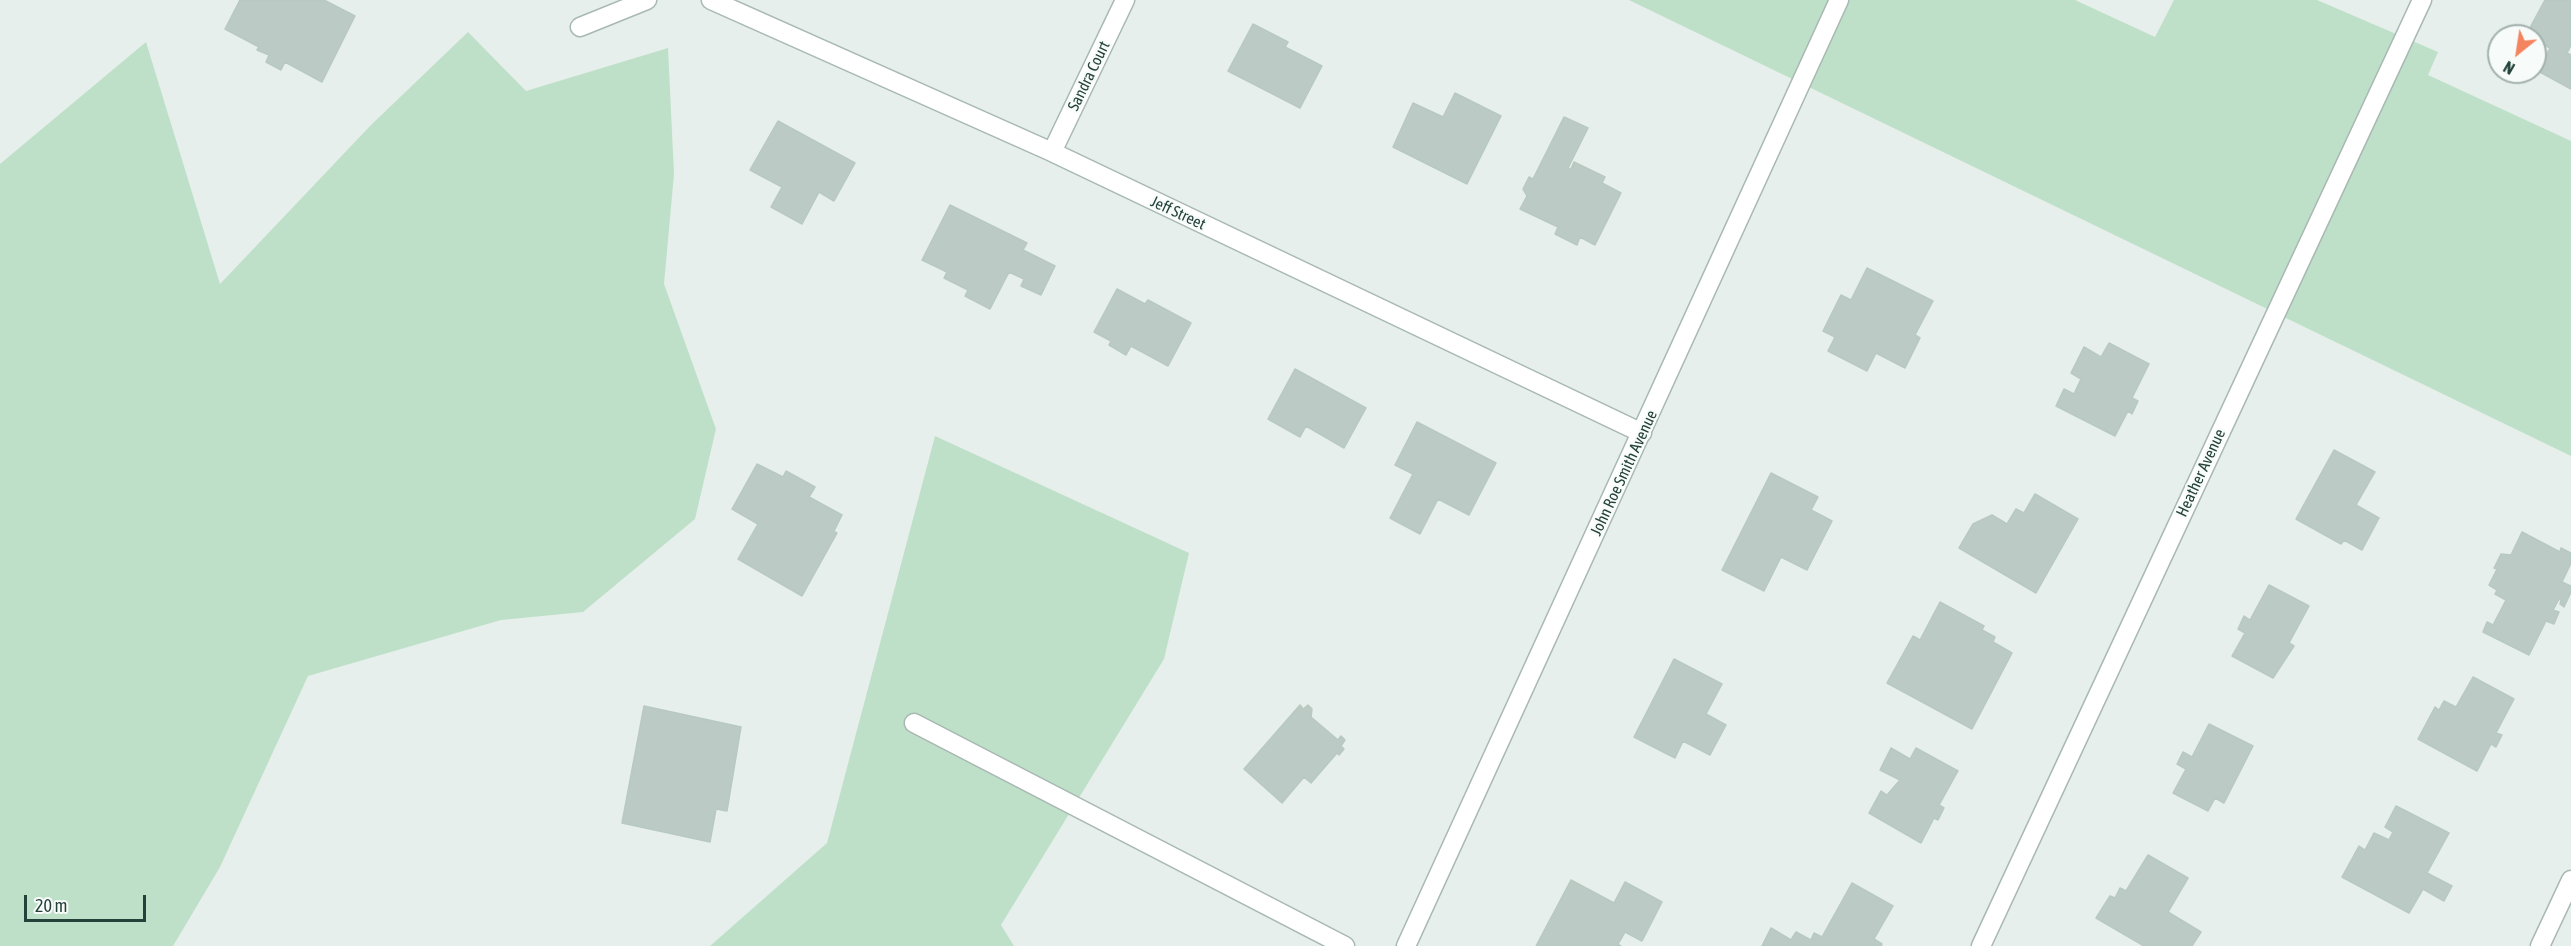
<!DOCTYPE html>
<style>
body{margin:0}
#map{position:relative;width:2571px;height:946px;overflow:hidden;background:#e6efeb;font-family:"Asap Condensed",sans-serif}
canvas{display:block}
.north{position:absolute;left:2487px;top:24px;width:60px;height:60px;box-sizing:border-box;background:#f7fbf9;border:2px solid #a3b1ad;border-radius:50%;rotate:210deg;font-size:16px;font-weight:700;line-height:24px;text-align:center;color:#24423a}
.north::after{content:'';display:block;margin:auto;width:21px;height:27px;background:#f4845f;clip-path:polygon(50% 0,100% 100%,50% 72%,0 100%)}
.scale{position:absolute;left:24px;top:895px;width:122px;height:27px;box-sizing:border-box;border:3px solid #24423a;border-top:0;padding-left:8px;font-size:18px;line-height:21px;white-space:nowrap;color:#24423a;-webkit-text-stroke:4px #f7fbf9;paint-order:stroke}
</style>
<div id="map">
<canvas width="2571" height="946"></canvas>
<div class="north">N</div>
<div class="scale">20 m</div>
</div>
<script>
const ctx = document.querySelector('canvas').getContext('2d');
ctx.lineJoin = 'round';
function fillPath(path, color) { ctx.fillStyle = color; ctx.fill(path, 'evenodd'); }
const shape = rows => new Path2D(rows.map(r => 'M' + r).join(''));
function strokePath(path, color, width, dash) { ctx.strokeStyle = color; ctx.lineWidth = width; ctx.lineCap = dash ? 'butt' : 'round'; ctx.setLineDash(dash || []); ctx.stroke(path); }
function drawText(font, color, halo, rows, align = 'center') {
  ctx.font = font + ' "Asap Condensed",sans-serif'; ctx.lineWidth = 4.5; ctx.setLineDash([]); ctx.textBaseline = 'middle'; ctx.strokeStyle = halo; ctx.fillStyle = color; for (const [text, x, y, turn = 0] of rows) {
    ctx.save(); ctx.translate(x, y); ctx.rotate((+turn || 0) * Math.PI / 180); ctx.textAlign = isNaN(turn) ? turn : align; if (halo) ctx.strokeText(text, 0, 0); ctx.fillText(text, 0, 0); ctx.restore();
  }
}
fillPath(shape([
 [1629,0,2075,0,2155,37,2174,0,2317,0,2438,52,2428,75,2571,141,2571,456],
 [468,32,526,91,668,48,674,174,664,284,716,429,695,519,583,612,501,620,308,676,220,867,173,946,0,946,0,164,146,42,220,284,371,125],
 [935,436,1189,553,1164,659,1001,925,1014,946,710,946,827,843]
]), '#bfe0c8');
const building = shape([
 [240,0,324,0,355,16,322,82,285,62,281,70,266,62,269,55,257,50,259,47,225,29,240,0],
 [2545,0,2571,0,2571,45,2567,53,2571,55,2571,89,2538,71,2550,48,2535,40,2535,36,2526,35,2545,0],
 [1253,24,1288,42,1285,47,1322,66,1300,108,1228,71,1253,24],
 [1455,93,1501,116,1467,184,1393,147,1413,103,1443,117,1455,93],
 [1564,117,1588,128,1568,168,1571,169,1574,162,1605,177,1602,183,1621,193,1595,245,1580,237,1577,245,1555,234,1558,227,1520,209,1527,196,1523,189,1529,177,1533,179,1564,117],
 [778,121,855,163,834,201,819,192,802,224,771,207,782,187,750,170,778,121],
 [950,205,1027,243,1023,250,1055,266,1041,295,1021,286,1024,279,1009,272,990,309,965,296,968,290,944,278,947,272,922,260,950,205],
 [1867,268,1933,301,1915,335,1920,338,1905,368,1876,353,1867,371,1828,351,1835,337,1823,331,1841,295,1851,300,1867,268],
 [1117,289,1145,304,1148,300,1191,323,1168,366,1131,346,1126,355,1109,345,1111,341,1094,332,1117,289],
 [2109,343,2149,364,2132,398,2138,401,2132,414,2128,411,2115,436,2056,406,2064,389,2074,394,2081,379,2071,373,2084,347,2101,357,2109,343],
 [1295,369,1366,408,1344,448,1306,426,1300,437,1268,419,1295,369],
 [1417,422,1496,463,1469,515,1438,499,1420,534,1390,518,1413,474,1395,465,1417,422],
 [2334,450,2375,472,2356,505,2379,518,2362,550,2344,540,2341,544,2296,519,2334,450],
 [757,464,783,477,786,471,815,487,809,497,842,515,834,531,837,533,802,596,738,559,758,524,732,509,757,464],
 [1771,473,1818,497,1811,510,1832,521,1807,570,1781,557,1764,591,1722,570,1771,473],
 [2035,494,2078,519,2036,593,1959,548,1973,524,1992,515,2007,524,2016,509,2024,513,2035,494],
 [2522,532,2560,552,2561,548,2571,553,2571,563,2562,582,2571,586,2571,592,2564,607,2560,604,2561,600,2559,599,2553,610,2559,612,2554,624,2546,621,2529,655,2483,632,2487,622,2493,625,2506,600,2495,594,2497,590,2489,585,2497,569,2494,568,2501,554,2511,555,2522,532],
 [2269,585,2309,606,2289,643,2294,646,2273,678,2232,656,2245,633,2238,629,2244,616,2250,620,2269,585],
 [1940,602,1984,626,1982,630,1995,637,1993,642,2012,653,1972,729,1887,683,1913,636,1920,640,1940,602],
 [1674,659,1722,684,1706,714,1726,725,1710,755,1683,741,1675,758,1634,737,1674,659],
 [2473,677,2514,699,2496,733,2502,735,2496,747,2491,744,2477,771,2418,739,2435,707,2439,710,2444,701,2456,707,2473,677],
 [1300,705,1303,709,1308,705,1312,709,1311,717,1338,740,1341,736,1345,740,1341,746,1344,749,1339,755,1337,753,1311,783,1304,777,1282,803,1244,769,1300,705],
 [644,706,741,727,727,811,716,809,710,842,622,823,644,706],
 [2209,724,2253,746,2224,803,2215,798,2208,811,2173,793,2186,769,2177,764,2183,752,2192,757,2209,724],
 [1891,748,1910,759,1916,748,1958,771,1939,805,1944,808,1938,820,1934,818,1921,843,1869,813,1881,791,1887,795,1900,780,1880,770,1891,748],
 [2396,806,2449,833,2427,873,2452,886,2444,901,2423,889,2409,913,2342,877,2359,846,2365,850,2374,833,2389,840,2393,832,2385,827,2396,806],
 [2148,855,2188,878,2168,912,2201,932,2192,946,2144,946,2096,918,2110,896,2115,898,2120,888,2126,891,2148,855],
 [1571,880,1614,903,1625,882,1662,902,1642,941,1625,932,1618,944,1621,946,1536,946,1571,880],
 [1852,883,1893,906,1874,939,1882,944,1881,946,1762,946,1771,928,1791,940,1796,932,1811,940,1814,933,1822,937,1852,883]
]);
fillPath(building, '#bbcac4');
strokePath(building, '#b8c9c2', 1.5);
const street = shape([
 [711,0,1052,152,1642,433],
 [580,27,647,0],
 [1052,152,1125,0],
 [914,723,1345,946],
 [1406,946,1839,0],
 [1981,946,2422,0],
 [2540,946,2571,880]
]);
strokePath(street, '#a8b8b2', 21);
strokePath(street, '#fff', 18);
drawText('16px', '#24423a', '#f7fbf9', [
 ["Sandra Court",1089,76,-64],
 ["Jeff Street",1178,213,25],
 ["John Roe Smith Avenue",1624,473,-65],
 ["Heather Avenue",2201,473,-65]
]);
</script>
